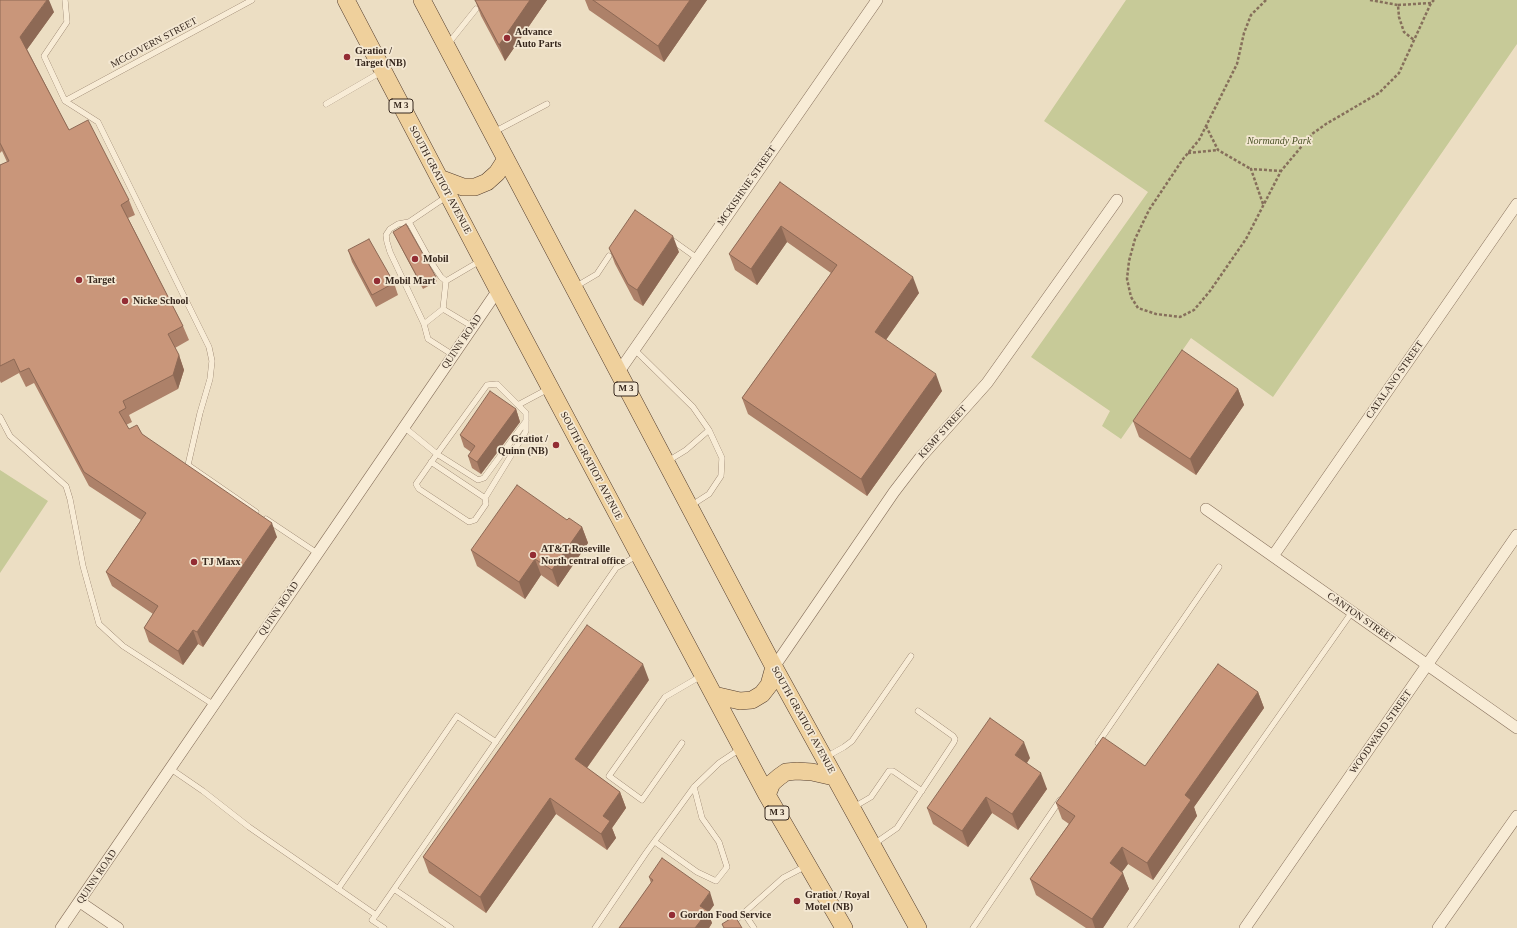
<!DOCTYPE html>
<style>
body{margin:0}
canvas{display:block;background:#ecdec3}
</style>
<canvas width="1517" height="928"></canvas>
<script>
const ctx = document.querySelector('canvas').getContext('2d');
ctx.lineJoin = 'round';
function fillPath(path, color) { ctx.fillStyle = color; ctx.fill(path, 'evenodd'); }
const shape = rows => new Path2D(rows.map(r => 'M' + r).join(''));
function strokePath(path, color, width, dash) { ctx.strokeStyle = color; ctx.lineWidth = width; ctx.lineCap = dash ? 'butt' : 'round'; ctx.setLineDash(dash || []); ctx.stroke(path); }
function drawText(font, color, halo, rows, align = 'center') {
  ctx.font = font + ' "Times New Roman",serif'; ctx.lineWidth = 3.5; ctx.setLineDash([]); ctx.textBaseline = 'middle'; ctx.strokeStyle = halo; ctx.fillStyle = color; for (const [text, x, y, turn = 0] of rows) {
    ctx.save(); ctx.translate(x, y); ctx.rotate((+turn || 0) * Math.PI / 180); ctx.textAlign = isNaN(turn) ? turn : align; if (halo) ctx.strokeText(text, 0, 0); ctx.fillText(text, 0, 0); ctx.restore();
  }
}
fillPath(shape([
 [1126,0,1517,0,1517,44,1273,397,1191,338,1121,439,1102,426,1110,411,1031,357,1148,192,1044,121],
 [0,470,48,501,0,573]
]), '#c7ca98');
const service = shape([
 [65,0,67,22,44,56,65,101],
 [448,44,476,9],
 [65,101,98,122,209,347,212,361,210,379,200,413,188,465,256,512],
 [65,101,252,0],
 [326,104,381,72],
 [494,132,547,104],
 [446,197,409,222,398,224,390,229,386,235,387,242,390,252,424,324,428,339,453,355],
 [409,222,431,262,441,277,446,281,480,261],
 [669,238,697,258],
 [446,281,443,309,473,327],
 [575,287,597,274,609,256],
 [424,324,443,309],
 [634,349,693,407,709,430,722,458,721,476,709,494,692,505],
 [518,405,548,389],
 [0,417,10,436,66,486,70,499,83,566,99,624,123,646,214,705],
 [404,427,437,454,416,484,419,489,469,522,475,520,486,504,485,498,431,462],
 [668,461,686,450,709,430],
 [485,498,526,431,526,413,497,384,487,385,437,454,478,480,484,478,526,421],
 [266,519,317,553],
 [682,743,642,800,609,776,665,697,701,676],
 [1098,743,1219,567],
 [826,757,844,747,852,741,911,656],
 [171,769,203,791,249,827,376,915],
 [854,807,871,797,889,771,893,771,896,773,922,791],
 [655,842,697,872,716,881,727,867,719,842,702,818,694,787],
 [874,844,897,828,954,742,955,739,953,736,918,711],
 [338,889,457,716,496,742],
 [394,889,451,928],
 [744,913,754,928],
 [384,928,372,920,376,915,616,568,638,555],
 [595,928,646,853,694,787,719,763,740,749],
 [727,928,783,878,806,866],
 [973,928,1060,800],
 [1130,928,1352,612]
]);
const minor = shape([
 [618,373,877,0],
 [1206,509,1517,728],
 [1273,556,1517,204],
 [774,667,894,492,920,458,987,383,1117,200],
 [80,902,118,928],
 [61,928,498,290],
 [1245,928,1517,535],
 [1438,928,1517,816]
]);
const primary = shape([
 [346,0,498,290,767,795,844,928],
 [422,0,774,667,918,928],
 [439,178,463,187,475,187,487,182,497,173,506,159],
 [714,695,740,701,752,700,762,694,769,685,774,667],
 [767,795,772,783,779,777,786,772,797,771,812,772,834,777]
]);
strokePath(service, '#866f5b', 6);
strokePath(minor, '#866f5b', 12);
strokePath(primary, '#543e2f', 18);
strokePath(shape([
 [1266,0,1251,15,1244,33,1237,64,1199,140,1183,159,1149,210,1135,239,1129,261,1127,279,1131,297,1138,308,1156,314,1180,317,1194,310,1210,291,1246,239,1281,171,1312,134,1326,124,1379,93,1399,73,1431,3,1434,0],
 [1370,0,1398,5,1399,17,1404,32,1414,40],
 [1398,5,1431,3],
 [1206,126,1218,150,1251,169],
 [1188,153,1218,150],
 [1263,204,1251,169,1281,171]
]), '#866f5b', 2.5, [3, 2]);
strokePath(service, '#f8ecd6', 5.5);
strokePath(minor, '#f8ecd6', 11);
strokePath(primary, '#efd09c', 17);
fillPath(shape([
 [0,0,54,12,27,49,69,130,129,200,135,215,128,218,183,326,189,340,175,348,179,355,184,370,178,389,129,415,132,422,126,425,129,429,142,434,277,537,203,647,198,644,183,665,149,642,144,628,153,614,112,586,106,572,141,520,89,486,34,383,26,387,19,373,1,383,0,381,0,165,7,162,2,151,0,153],
 [475,0,547,0,505,61,481,16],
 [585,0,707,0,664,62,589,10],
 [780,182,919,293,886,340,942,391,867,496,748,414,742,398,831,273,787,242,757,285,735,270,729,254],
 [393,232,436,277,437,281,423,289,395,236],
 [609,248,679,252,643,306,634,300,615,264],
 [348,250,394,283,398,295,376,307,352,262],
 [1238,389,1244,405,1196,475,1139,437,1133,421],
 [516,409,520,422,481,474,472,468,468,456,471,452,464,447,460,435],
 [567,520,582,527,588,543,558,587,541,575,525,599,477,566,471,550],
 [649,680,587,768,620,792,626,808,612,828,616,838,607,850,556,814,486,913,429,873,423,857],
 [1258,692,1264,708,1194,807,1197,816,1153,880,1128,864,1122,872,1129,889,1103,928,1086,928,1036,895,1030,879,1069,824,1062,819,1056,803,1145,766],
 [1030,758,1027,763,1047,789,1018,830,992,813,968,847,933,824,927,808],
 [649,877,714,905,708,913,712,923,709,928,619,928,651,883]
]), '#ad8169');
fillPath(shape([
 [47,0,49,0,54,12,26,51,20,37],
 [530,0,547,0,505,61,499,45],
 [690,0,707,0,664,62,658,46],
 [781,226,787,242,757,285,751,269],
 [673,236,679,252,643,306,637,290],
 [913,277,919,293,880,348,875,332],
 [179,355,184,370,178,389,173,375],
 [936,374,942,391,867,496,861,479],
 [1238,389,1244,405,1196,475,1190,459],
 [516,409,520,422,481,474,477,462],
 [272,523,277,537,203,647,197,632],
 [582,527,588,543,558,587,552,570],
 [535,559,541,575,525,599,519,582],
 [193,630,198,644,183,665,178,651],
 [643,664,649,680,581,776,575,759],
 [1258,692,1264,708,1194,807,1197,816,1153,880,1147,863,1185,795],
 [1024,742,1030,758,1021,771,1015,755],
 [1041,773,1047,789,1018,830,1012,814],
 [620,792,626,808,612,828,616,838,607,850,601,834,603,816],
 [986,797,992,813,968,847,962,831],
 [550,798,556,814,486,913,480,897],
 [1122,847,1128,864,1116,880,1110,863],
 [1123,873,1129,889,1103,928,1095,928,1092,919],
 [710,892,714,905,708,913,712,923,709,928,695,928,700,906]
]), '#8d6955');
const building = shape([
 [0,0,47,0,20,37,69,130,88,120,129,200,121,205,183,326,168,334,179,355,173,375,123,401,126,408,119,412,129,429,137,425,142,434,272,523,197,632,193,630,178,651,144,628,158,606,106,572,146,513,84,472,29,368,20,372,14,359,0,366,0,165,9,161,0,143,0,0],
 [475,0,530,0,499,45,475,0],
 [593,0,690,0,658,46,593,0],
 [780,182,913,277,875,332,936,374,861,479,742,398,837,265,781,226,751,269,729,254,780,182],
 [635,210,673,236,637,290,628,284,609,248,635,210],
 [406,224,436,277,421,284,393,232,406,224],
 [369,239,394,283,372,295,348,250,369,239],
 [1182,350,1238,389,1190,459,1133,421,1182,350],
 [490,391,516,409,477,462,468,456,475,446,460,435,490,391],
 [517,485,567,520,569,518,582,527,552,570,535,559,519,582,471,550,517,485],
 [587,625,643,664,575,759,620,792,603,816,610,821,601,834,550,798,480,897,423,857,587,625],
 [1218,664,1258,692,1185,795,1191,800,1147,863,1122,847,1110,863,1123,873,1092,919,1030,879,1075,816,1056,803,1103,737,1145,766,1218,664],
 [990,718,1024,742,1015,755,1041,773,1012,814,986,797,962,831,927,808,990,718],
 [662,858,710,892,700,906,708,911,695,928,619,928,653,880,649,877,662,858],
 [735,916,742,928,724,928,722,924,735,916]
]);
fillPath(building, '#c9967a');
strokePath(building, '#8d6955', 1);
for (const [x, y, r, color] of [
 [507,38,4,"#932d34"],
 [347,57,4,"#932d34"],
 [415,259,4,"#932d34"],
 [79,280,4,"#932d34"],
 [377,281,4,"#932d34"],
 [125,301,4,"#932d34"],
 [556,445,4,"#932d34"],
 [533,555,4,"#932d34"],
 [194,562,4,"#932d34"],
 [797,901,4,"#932d34"],
 [672,915,4,"#932d34"]
]) { const dot = new Path2D(); dot.arc(x, y, r, 0, 2 * Math.PI); ctx.fillStyle = color; ctx.fill(dot); strokePath(dot, '#f4e8d3', 1.5); }
for (const [x, y, w] of [
 [401,106,24],
 [626,389,24],
 [777,813,24]
]) { const box = new Path2D(); box.roundRect(x - w / 2, y - 7, w, 14, 3); ctx.fillStyle = '#f4e8d3'; ctx.fill(box); strokePath(box, '#37281e', 1); }
drawText('bold 9px', '#37281e', null, [
 ["M 3",401,106],
 ["M 3",626,389],
 ["M 3",777,813]
]);
drawText('bold 10px', '#37281e', '#f4e8d3', [
 ["Advance",515,32],
 ["Auto Parts",515,44],
 ["Gratiot /",355,51],
 ["Target (NB)",355,63],
 ["Mobil",423,259],
 ["Target",87,280],
 ["Mobil Mart",385,281],
 ["Nicke School",133,301],
 ["Gratiot /",548,439,"right"],
 ["Quinn (NB)",548,451,"right"],
 ["AT&T Roseville",541,549],
 ["North central office",541,561],
 ["TJ Maxx",202,562],
 ["Gratiot / Royal",805,895],
 ["Motel (NB)",805,907],
 ["Gordon Food Service",680,915]
], 'left');
drawText('10px', '#37281e', '#f4e8d3', [
 ["MCGOVERN STREET",154,43,-28],
 ["SOUTH GRATIOT AVENUE",440,180,62],
 ["MCKISHNIE STREET",747,186,-55],
 ["QUINN ROAD",462,342,-56],
 ["CATALANO STREET",1395,380,-55],
 ["KEMP STREET",943,432,-48],
 ["SOUTH GRATIOT AVENUE",591,466,62],
 ["QUINN ROAD",279,609,-56],
 ["CANTON STREET",1361,618,35],
 ["SOUTH GRATIOT AVENUE",803,720,61],
 ["WOODWARD STREET",1381,732,-55],
 ["QUINN ROAD",97,877,-56]
]);
drawText('italic 10px', '#4a5226', '#f4e8d3', [
 ["Normandy Park",1279,141]
]);
</script>
